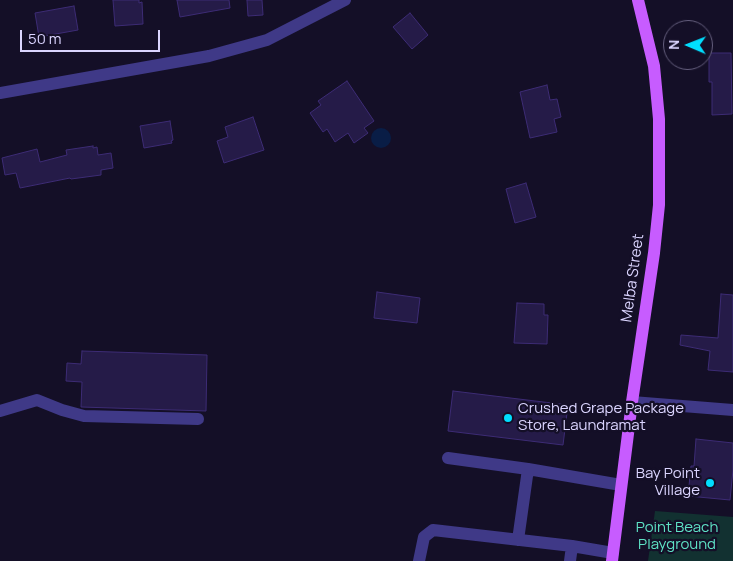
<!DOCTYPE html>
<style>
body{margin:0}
#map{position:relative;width:733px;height:561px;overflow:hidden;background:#140f27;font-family:Manrope,sans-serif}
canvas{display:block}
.north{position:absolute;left:663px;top:20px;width:50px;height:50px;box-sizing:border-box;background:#140f27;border:1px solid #645e7d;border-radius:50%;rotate:271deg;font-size:14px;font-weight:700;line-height:20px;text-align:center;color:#dbd5ff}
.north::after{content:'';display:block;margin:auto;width:18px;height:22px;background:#01deff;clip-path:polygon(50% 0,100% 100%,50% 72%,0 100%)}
.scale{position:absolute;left:20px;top:30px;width:140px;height:22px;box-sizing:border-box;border:2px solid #dbd5ff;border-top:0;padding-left:6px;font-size:15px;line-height:18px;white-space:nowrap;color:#dbd5ff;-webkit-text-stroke:4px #140f27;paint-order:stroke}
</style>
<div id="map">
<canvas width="733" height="561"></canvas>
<div class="north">N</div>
<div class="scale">50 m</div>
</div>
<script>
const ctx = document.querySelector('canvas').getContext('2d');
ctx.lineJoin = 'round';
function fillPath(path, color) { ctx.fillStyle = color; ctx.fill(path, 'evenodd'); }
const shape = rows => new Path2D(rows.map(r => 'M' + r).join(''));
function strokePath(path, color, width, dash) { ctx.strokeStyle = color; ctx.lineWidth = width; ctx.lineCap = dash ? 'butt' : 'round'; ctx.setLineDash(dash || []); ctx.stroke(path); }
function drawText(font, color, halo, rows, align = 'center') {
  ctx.font = font + ' Manrope,sans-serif'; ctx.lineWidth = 4.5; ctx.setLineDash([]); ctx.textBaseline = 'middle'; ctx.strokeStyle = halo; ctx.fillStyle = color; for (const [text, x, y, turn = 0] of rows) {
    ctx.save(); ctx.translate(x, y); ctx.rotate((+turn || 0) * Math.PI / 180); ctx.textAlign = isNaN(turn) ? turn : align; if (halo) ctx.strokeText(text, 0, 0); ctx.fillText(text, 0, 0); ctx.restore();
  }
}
fillPath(shape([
 [655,511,733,517,733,561,648,561]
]), '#123131');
fillPath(shape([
 '371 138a10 10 0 1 1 20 0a10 10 0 1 1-20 0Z'
]), '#091d46');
const building = shape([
 [113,0,139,0,139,3,142,2,143,24,115,26,113,0],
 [177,0,229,0,230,8,180,17,177,0],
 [247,0,262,0,263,15,248,16,247,0],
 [74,6,78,30,39,37,35,13,74,6],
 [410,13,428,35,412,49,393,27,410,13],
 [709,53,731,53,732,114,712,115,712,82,709,82,709,53],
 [347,81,374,121,364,128,368,133,354,143,348,133,335,142,327,129,323,132,310,113,321,105,318,101,347,81],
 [547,85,550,100,557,99,561,117,554,119,557,132,530,138,520,92,547,85],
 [253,117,264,150,224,163,217,141,228,137,225,127,253,117],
 [170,121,173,140,171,141,172,143,144,148,140,126,170,121],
 [93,146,93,148,97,147,98,155,111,153,113,168,101,170,101,175,71,179,70,178,20,188,16,173,5,175,2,158,37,149,40,162,67,155,66,150,93,146],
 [526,183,536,217,515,223,506,189,526,183],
 [377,292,420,298,417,323,374,318,377,292],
 [721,294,733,295,733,372,708,370,710,351,680,345,681,335,718,338,721,294],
 [517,303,544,304,544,315,548,315,547,344,514,343,517,303],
 [82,351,207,355,206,411,81,407,82,382,66,381,67,363,81,364,82,351],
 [453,391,568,405,563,445,448,431,453,391],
 [696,439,733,443,733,470,730,500,688,496,691,466,694,466,696,439]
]);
fillPath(building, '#251b48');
strokePath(building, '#3d2c75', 1);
strokePath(shape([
 [0,93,209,56,267,40,345,0],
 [632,402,733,410],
 [0,411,37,400,62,410,84,416,198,419],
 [448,458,528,469],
 [518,540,528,469,621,485],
 [419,561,424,537,433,530,572,546,613,553],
 [570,561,572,546]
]), '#3f3987', 12);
strokePath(shape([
 [612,561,632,402,654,253,659,205,659,119,654,66,638,0]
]), '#c75cff', 12);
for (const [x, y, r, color] of [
 [508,418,5,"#01deff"],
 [710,483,5,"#01deff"]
]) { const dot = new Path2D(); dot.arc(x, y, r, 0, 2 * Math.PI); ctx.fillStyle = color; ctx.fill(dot); strokePath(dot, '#140f27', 2); }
drawText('15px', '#dbd5ff', '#140f27', [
 ["Melba Street",633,278,-82]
]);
drawText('15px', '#dbd5ff', '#140f27', [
 ["Crushed Grape Package",518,409],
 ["Store, Laundramat",518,426],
 ["Bay Point",700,474,"right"],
 ["Village",700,491,"right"]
], 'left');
drawText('15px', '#5ee2c5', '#140f27', [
 ["Point Beach",677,528],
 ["Playground",677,545]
]);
</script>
